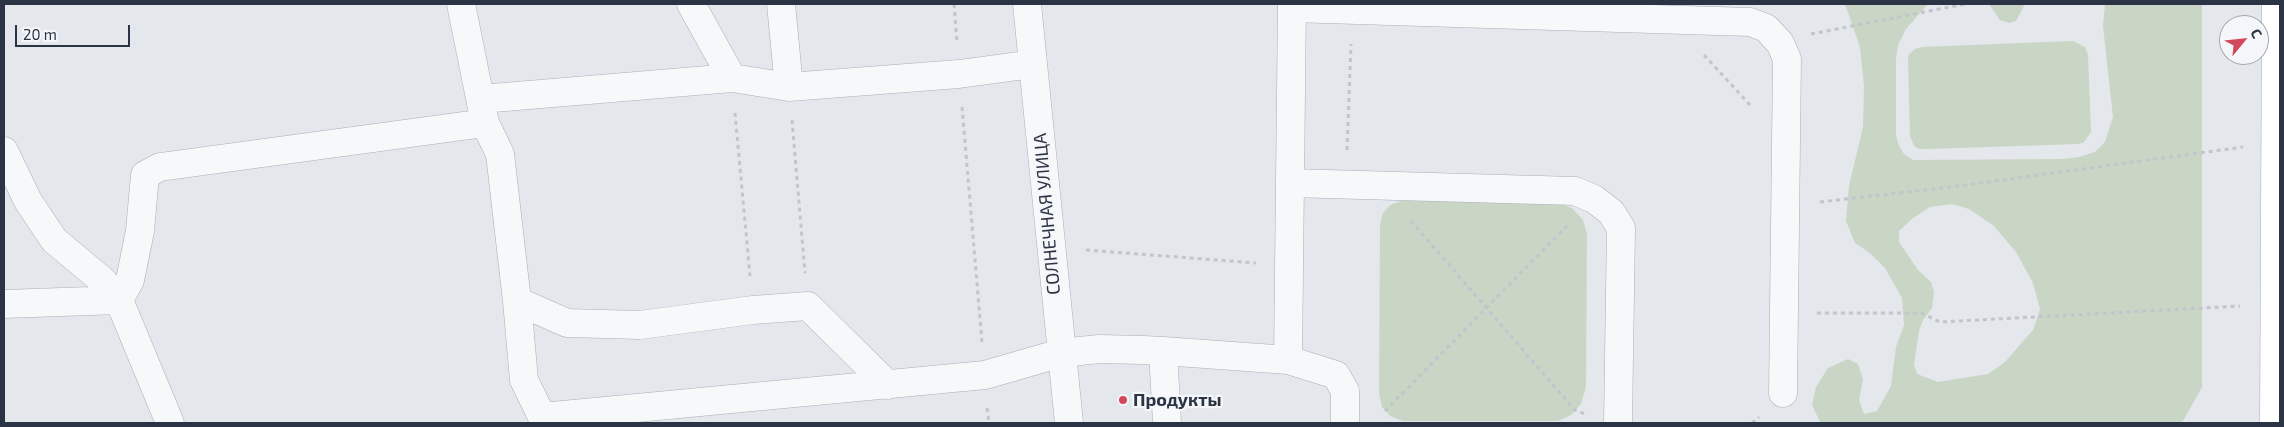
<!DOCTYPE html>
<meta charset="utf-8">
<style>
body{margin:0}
#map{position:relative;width:2284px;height:427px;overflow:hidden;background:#e4e7ec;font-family:"Exo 2",sans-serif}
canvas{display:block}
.frame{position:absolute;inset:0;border:5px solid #2b3445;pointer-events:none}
.north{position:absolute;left:2219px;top:15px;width:50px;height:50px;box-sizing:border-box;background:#f4f6f9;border:1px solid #a4a8b1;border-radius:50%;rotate:62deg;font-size:14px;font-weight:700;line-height:20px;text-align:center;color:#2b3445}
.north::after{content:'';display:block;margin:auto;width:18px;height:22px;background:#d1495b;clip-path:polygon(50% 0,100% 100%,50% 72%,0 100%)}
.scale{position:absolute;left:15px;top:25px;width:115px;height:22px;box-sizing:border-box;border:2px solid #2b3445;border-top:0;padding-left:6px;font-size:15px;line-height:18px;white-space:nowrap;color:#2b3445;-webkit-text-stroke:4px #f4f6f9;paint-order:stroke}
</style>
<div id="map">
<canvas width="2284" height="427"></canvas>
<div class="frame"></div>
<div class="north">С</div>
<div class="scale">20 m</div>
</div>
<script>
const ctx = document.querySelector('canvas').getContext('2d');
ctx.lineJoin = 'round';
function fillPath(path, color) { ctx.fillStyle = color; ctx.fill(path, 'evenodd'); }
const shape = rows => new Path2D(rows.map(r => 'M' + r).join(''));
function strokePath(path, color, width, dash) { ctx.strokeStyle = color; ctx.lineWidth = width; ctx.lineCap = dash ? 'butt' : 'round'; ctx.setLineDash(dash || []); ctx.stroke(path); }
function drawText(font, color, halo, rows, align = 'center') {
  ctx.font = font + ' "Exo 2",sans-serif'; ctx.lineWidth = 4.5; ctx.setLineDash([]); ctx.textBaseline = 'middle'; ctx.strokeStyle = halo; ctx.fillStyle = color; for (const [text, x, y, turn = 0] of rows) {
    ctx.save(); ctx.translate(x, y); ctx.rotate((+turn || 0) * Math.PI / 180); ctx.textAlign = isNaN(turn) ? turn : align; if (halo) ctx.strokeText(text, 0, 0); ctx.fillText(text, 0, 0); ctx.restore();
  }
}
fillPath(shape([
 [1845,4,1928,4,1906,29,1898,45,1896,59,1896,135,1899,146,1904,154,1913,160,2063,159,2079,157,2095,152,2105,142,2113,117,2103,26,2105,4,2202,4,2202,387,2183,421,2180,423,1820,422,1812,405,1816,387,1828,368,1848,359,1858,364,1863,379,1859,400,1864,414,1877,411,1891,386,1896,347,1904,325,1902,298,1885,268,1870,253,1855,243,1846,221,1849,186,1863,127,1864,86,1860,47],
 [1952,204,1969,209,1994,226,2016,252,2033,283,2040,309,2033,330,2004,363,1988,374,1938,382,1917,374,1914,365,1919,331,1923,320,1932,308,1934,292,1931,282,1918,270,1899,242,1899,231,1913,218,1930,207],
 [1989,4,2025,4,2016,21,2009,23,2000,20],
 [2073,41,2085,47,2088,55,2091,132,2084,142,2079,144,1927,149,1919,149,1914,146,1910,136,1908,60,1909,54,1915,49,1922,47],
 [1404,200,1559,203,1572,208,1583,220,1587,234,1586,387,1581,404,1571,415,1558,421,1403,421,1390,416,1382,407,1379,393,1380,225,1383,213,1390,205]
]), '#c9d6c5');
const minor = shape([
 [691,4,732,78],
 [781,4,789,87],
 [1027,4,1069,423],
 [1292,8,1750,22,1766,28,1780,43,1787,59,1783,393],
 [481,99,732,78,789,87,959,74,1033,64],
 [485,123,500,154,517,301,524,380,542,417,985,375,1061,353,1099,349,1143,350,1163,351,1167,423],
 [4,151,28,201,54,240,103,281,119,300,170,423],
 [1290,183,1575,191,1594,199,1611,212,1621,228,1618,423],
 [517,301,567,323,640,325,753,310,808,306,888,385],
 [4,304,119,300,130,280,140,231,145,175,160,167,485,123,461,4],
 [1163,351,1288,360,1292,4],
 [1288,360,1336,375,1345,391,1345,423]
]);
const major = shape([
 [2274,423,2276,4]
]);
strokePath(minor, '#a9aeb7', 29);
strokePath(major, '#a3abb8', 29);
strokePath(shape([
 [954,4,957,41],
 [1811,34,1965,4],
 [1704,55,1752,107],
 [962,107,982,342],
 [735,113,750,276],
 [792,120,805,273],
 [1347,150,1351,44],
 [1820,202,1959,186,2243,147],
 [1411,221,1575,410,1585,414],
 [1086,250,1256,263],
 [1817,313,1921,313,1940,322,2240,306],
 [987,408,989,423],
 [1385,411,1569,224],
 [1752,423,1759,417]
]), '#c2c5cb', 3, [4, 4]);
strokePath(minor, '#f7f8fa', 28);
strokePath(major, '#fff', 28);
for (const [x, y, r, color] of [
 [1123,400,5,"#d1495b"]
]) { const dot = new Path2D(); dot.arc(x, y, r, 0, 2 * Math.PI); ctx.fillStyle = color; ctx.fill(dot); strokePath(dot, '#f4f6f9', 2); }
drawText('18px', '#2b3445', '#f4f6f9', [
 ["СОЛНЕЧНАЯ УЛИЦА",1047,214,-95]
]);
drawText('bold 18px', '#2b3445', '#f4f6f9', [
 ["Продукты",1133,400]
], 'left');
</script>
